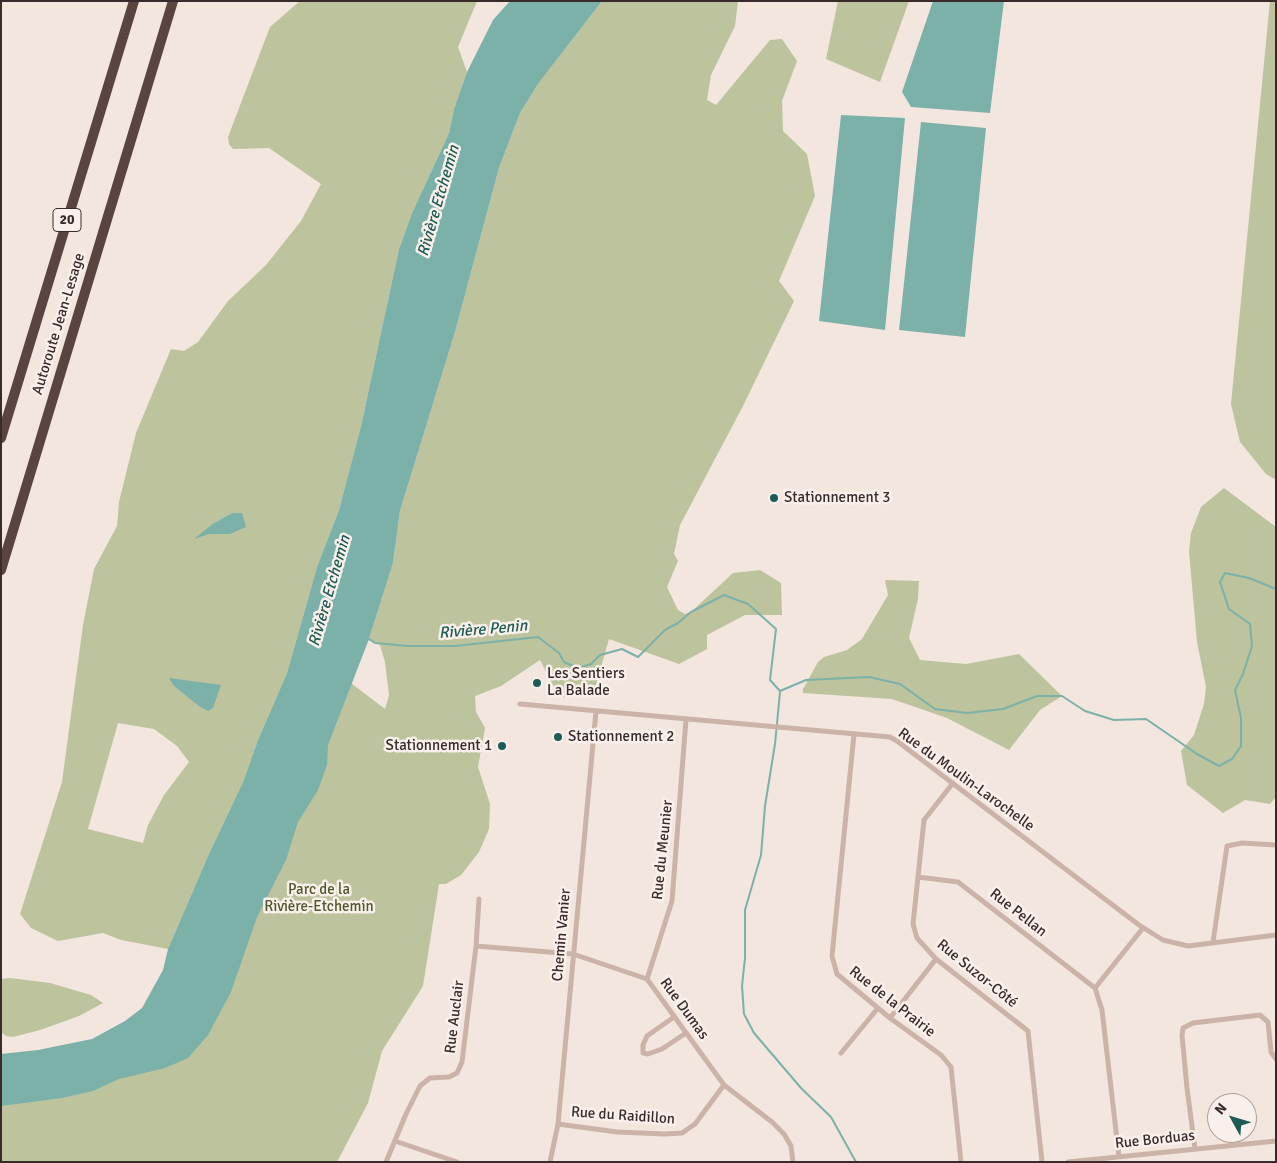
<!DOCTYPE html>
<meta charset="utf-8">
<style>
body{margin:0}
#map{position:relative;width:1277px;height:1163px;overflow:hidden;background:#f3e6de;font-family:Signika,sans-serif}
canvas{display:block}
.frame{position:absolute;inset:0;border:2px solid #392b29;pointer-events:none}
.north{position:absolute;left:1207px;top:1093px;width:50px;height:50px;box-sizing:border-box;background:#faf0eb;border:1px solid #ada19d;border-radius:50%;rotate:309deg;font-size:14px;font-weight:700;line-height:20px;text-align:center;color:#392b29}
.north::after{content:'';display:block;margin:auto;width:18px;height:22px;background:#1d5b55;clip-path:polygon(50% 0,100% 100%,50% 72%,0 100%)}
</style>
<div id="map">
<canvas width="1277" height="1163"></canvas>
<div class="frame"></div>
<div class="north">N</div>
</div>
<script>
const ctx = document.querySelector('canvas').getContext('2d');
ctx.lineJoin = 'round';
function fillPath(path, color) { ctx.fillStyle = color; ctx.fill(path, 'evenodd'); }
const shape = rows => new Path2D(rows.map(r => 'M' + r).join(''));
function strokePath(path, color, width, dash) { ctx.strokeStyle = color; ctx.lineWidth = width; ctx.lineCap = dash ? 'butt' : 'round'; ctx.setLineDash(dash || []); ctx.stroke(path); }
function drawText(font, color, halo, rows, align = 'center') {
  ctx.font = font + ' Signika,sans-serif'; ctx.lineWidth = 5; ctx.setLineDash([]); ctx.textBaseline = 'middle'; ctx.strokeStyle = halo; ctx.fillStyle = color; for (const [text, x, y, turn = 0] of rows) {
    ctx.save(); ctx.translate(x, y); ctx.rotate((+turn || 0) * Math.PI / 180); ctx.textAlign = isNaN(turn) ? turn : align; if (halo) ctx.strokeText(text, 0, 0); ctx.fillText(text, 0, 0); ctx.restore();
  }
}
fillPath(shape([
 [300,1,477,1,458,47,467,72,454,109,449,133,412,213,399,249,361,426,339,510,317,567,287,673,258,740,243,782,208,856,168,949,121,940,103,933,58,941,31,928,20,914,62,782,83,625,94,569,117,526,119,502,136,433,171,349,184,351,198,342,228,301,266,265,301,221,321,184,269,148,233,149,229,144,228,137,270,27],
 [232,513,242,513,230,534,209,534,214,523],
 [118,723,154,729,177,746,189,762,164,795,148,825,143,843,88,829],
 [602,1,738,1,735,26,711,75,707,100,716,105,770,40,782,39,797,61,782,101,783,131,807,154,815,196,779,281,794,301,743,406,680,525,674,554,678,561,667,587,678,610,685,614,691,612,733,573,760,570,781,583,782,615,745,615,707,635,707,649,679,664,609,639,593,695,559,697,540,660,501,686,475,696,476,712,485,728,478,767,490,804,489,829,479,852,461,875,446,884,439,884,423,986,382,1051,368,1103,337,1162,1,1162,1,1077,97,1063,191,989,326,664,385,709,389,695,385,662,380,645,369,639,393,563,400,511,455,332,499,168,520,113,538,84],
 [838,1,909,1,880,82,826,59],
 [1270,1,1276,1,1276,480,1266,474,1240,442,1231,404],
 [1224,488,1276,527,1276,797,1270,804,1245,800,1223,813,1187,785,1181,751,1194,735,1204,704,1206,687,1197,642,1189,551,1191,533,1201,507],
 [885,580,919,581,918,599,909,638,920,660,966,664,1019,654,1062,696,1040,710,1009,750,947,718,892,699,803,693,803,689,818,662,824,657,847,650,862,639,888,595],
 [10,978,50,983,91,995,103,1003,79,1016,40,1030,13,1037,6,1036,1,1032,1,979]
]), '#bcc39d');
fillPath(shape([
 [510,1,602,1,538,84,520,113,499,168,455,332,400,511,393,563,369,639,328,745,327,765,318,790,298,822,286,860,257,917,231,992,208,1035,188,1058,165,1068,119,1079,93,1091,62,1098,1,1106,1,1054,38,1050,92,1039,125,1021,142,1008,163,970,168,949,208,856,243,782,258,740,287,673,317,567,339,510,361,426,399,249,412,213,449,133,454,109,467,72,493,20],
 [933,1,1004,1,990,113,911,107,902,92],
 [841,115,905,118,885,330,819,321],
 [921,122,986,128,965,337,899,330],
 [232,513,242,513,246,527,230,534,209,534,194,539,214,523],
 [169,678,221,685,213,708,208,711,199,706,174,686]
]), '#7cb1aa');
strokePath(shape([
 [367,640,369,639,375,643,408,646,455,646,538,637,559,653,564,662,578,668,591,664,600,655,622,649,638,657,665,630,678,623,691,612,724,595,748,604,776,629,770,680,780,691,806,680,869,677,900,684,935,709,967,713,1003,709,1037,696,1062,696,1085,711,1114,720,1146,719,1197,754,1219,766,1232,759,1241,746,1241,718,1235,690,1243,674,1252,646,1250,624,1229,609,1220,582,1225,573,1249,578,1276,589],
 [780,692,775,744,765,806,761,855,745,910,745,958,742,986,744,1014,754,1033,801,1088,831,1117,856,1162]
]), '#7cb1aa', 2);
strokePath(shape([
 [520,704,890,737,897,741,1139,925,1163,940,1188,946,1276,935],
 [854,734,832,956,837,974,890,1018,941,1055,951,1067,961,1162],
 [953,783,924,820,913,924,917,938,936,959,1028,1031,1042,1162],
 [918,877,958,882,1095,988,1102,1010,1119,1157],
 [1213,942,1227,846,1242,843,1276,845],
 [476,946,573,954,647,979,724,1085,772,1122,784,1134,791,1146,793,1162],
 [647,979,672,901,686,719],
 [1095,988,1143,928],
 [674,1017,647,1036,643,1045,643,1053,648,1054,662,1049,686,1033],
 [890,1018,936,959],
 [841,1053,878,1008],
 [558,1124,617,1132,665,1134,682,1133,695,1124,724,1085],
 [395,1141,457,1162],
 [1195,1149,1187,1088,1182,1035,1183,1028,1193,1023,1260,1015,1268,1022,1271,1052,1276,1059],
 [386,1162,406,1114,420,1086,430,1078,449,1077,457,1073,462,1062,476,946,479,899],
 [550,1162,558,1124,596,711],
 [1068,1162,1276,1141]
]), '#ccb3a9', 5);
strokePath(shape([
 [1,438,134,1],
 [1,570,173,1]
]), '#5a4440', 10);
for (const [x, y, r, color] of [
 [774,498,5,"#1d5b55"],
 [537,683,5,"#1d5b55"],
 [558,737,5,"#1d5b55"],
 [502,746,5,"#1d5b55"]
]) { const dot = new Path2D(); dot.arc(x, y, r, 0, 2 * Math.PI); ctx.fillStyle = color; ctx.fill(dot); strokePath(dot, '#faf0eb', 2); }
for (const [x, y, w] of [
 [67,220,28]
]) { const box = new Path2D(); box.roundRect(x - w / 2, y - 11.5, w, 23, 4); ctx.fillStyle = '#faf0eb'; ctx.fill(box); strokePath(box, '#392b29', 1); }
drawText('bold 14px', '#392b29', null, [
 ["20",67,220]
]);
drawText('15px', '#392b29', '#faf0eb', [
 ["Autoroute Jean-Lesage",59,324,-73],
 ["Rue du Moulin-Larochelle",966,780,36],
 ["Rue du Meunier",663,850,-84],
 ["Rue Pellan",1018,913,38],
 ["Chemin Vanier",562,935,-85],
 ["Rue Suzor-Côté",977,974,39],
 ["Rue de la Prairie",892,1002,38],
 ["Rue Dumas",684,1009,54],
 ["Rue Auclair",455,1017,-83],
 ["Rue du Raidillon",623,1116,4],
 ["Rue Borduas",1155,1140,-6]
]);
drawText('15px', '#392b29', '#faf0eb', [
 ["Stationnement 3",784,498],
 ["Les Sentiers",547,674],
 ["La Balade",547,691],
 ["Stationnement 2",568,737],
 ["Stationnement 1",492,746,"right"]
], 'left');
drawText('15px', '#4f582c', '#faf0eb', [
 ["Parc de la",319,890],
 ["Rivière-Etchemin",319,907]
]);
drawText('italic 16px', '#1d5b55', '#faf0eb', [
 ["Rivière Etchemin",439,201,-74],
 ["Rivière Etchemin",330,591,-74],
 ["Rivière Penin",483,630,-5]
]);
</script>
